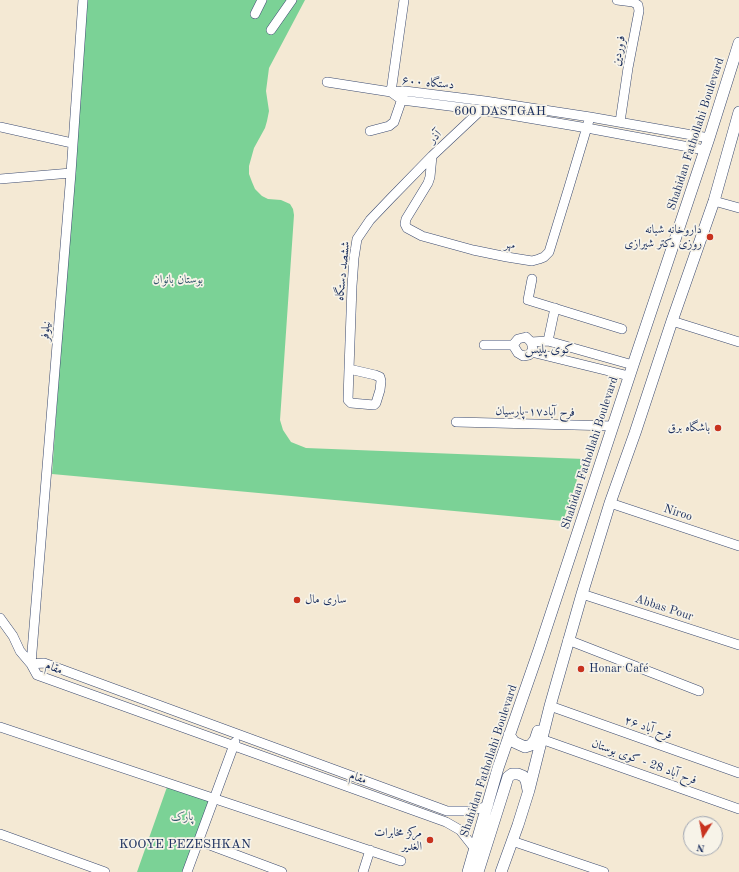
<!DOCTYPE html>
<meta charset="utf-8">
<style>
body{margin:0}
#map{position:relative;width:739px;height:872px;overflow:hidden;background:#f4e9d4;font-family:"Old Standard TT",serif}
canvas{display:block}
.north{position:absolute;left:683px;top:816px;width:40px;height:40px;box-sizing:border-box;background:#f7f3e8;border:1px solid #9fa5b1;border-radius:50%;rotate:191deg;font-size:11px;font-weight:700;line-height:16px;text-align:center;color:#1b2f5e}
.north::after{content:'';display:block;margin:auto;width:14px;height:18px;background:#c8321e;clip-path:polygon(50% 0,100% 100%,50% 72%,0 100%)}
</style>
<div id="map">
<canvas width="739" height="872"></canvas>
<div class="north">N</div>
</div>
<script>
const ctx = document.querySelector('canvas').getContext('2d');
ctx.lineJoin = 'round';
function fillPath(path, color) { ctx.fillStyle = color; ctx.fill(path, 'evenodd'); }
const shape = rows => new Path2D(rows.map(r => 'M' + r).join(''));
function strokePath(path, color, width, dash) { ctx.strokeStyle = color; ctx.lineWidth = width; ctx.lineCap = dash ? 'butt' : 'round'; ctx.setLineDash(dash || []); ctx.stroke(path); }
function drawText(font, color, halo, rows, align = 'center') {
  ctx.font = font + ' "Old Standard TT",Amiri,serif'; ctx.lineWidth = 3.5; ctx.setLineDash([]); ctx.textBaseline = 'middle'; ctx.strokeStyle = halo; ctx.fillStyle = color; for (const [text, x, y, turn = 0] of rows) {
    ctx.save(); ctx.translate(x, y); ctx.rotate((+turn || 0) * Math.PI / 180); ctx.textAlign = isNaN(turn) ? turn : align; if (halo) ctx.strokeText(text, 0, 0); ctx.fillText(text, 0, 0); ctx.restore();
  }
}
fillPath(shape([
 [85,0,305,0,269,68,266,91,269,111,267,121,265,128,254,148,249,166,249,174,252,182,255,189,262,196,268,199,281,200,290,204,293,209,294,215,280,420,283,430,291,442,306,448,584,459,563,521,52,474],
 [167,787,213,802,187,872,137,872]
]), '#7bd296');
const minor = shape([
 [617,0,633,2,638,5,639,11,628,68,620,122],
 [255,14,262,0],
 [271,30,292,0],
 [327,82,391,92,405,91,485,101,590,117,709,138],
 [391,92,402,100,481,110,587,128,705,150],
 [391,92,404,0],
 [0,127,72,143],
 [370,131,389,126,394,122,403,96],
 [432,156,430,177,428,183,406,219,405,224,407,228,422,236,473,250,507,257,532,261,539,259,544,257,549,252,569,187,590,117],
 [0,179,71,173],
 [714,201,739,208],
 [532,279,528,300,622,329],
 [672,321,739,342],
 [526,337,531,342,533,349,529,355,523,356,518,353,513,345,518,339,526,337],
 [548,341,555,308],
 [531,342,548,341,633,365],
 [484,345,513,345],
 [531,352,629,376],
 [349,369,375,375,380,377,381,381,380,390,376,403,374,405,351,403,348,400,349,369,352,286,354,258,357,239,370,220,391,198,432,156,481,110,485,101],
 [456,422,613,426],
 [610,503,739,546],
 [582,594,739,645],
 [0,618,13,636,20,651,31,664,37,675,446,822,460,830,475,849],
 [568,640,699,691],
 [31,664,71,173,83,0],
 [31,664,44,663,447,811,470,811,488,806],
 [550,706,739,773],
 [0,727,401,861],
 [541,739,739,809],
 [0,834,105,872],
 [199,841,282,872],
 [512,841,604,872],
 [187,872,235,742],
 [363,872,370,850]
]);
const major = shape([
 [509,735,514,742,525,747,531,745,535,740,538,731],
 [468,872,498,768,539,650,633,365,709,138,739,43],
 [478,872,508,777,512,774,518,774,523,776,526,780,528,790],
 [501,872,518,825,529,790,550,706,582,594,610,503,635,433,672,321,714,201,739,112]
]);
strokePath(minor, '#3c4b70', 10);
strokePath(major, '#3c4b70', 12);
strokePath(minor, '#fff', 9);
strokePath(major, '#fff', 11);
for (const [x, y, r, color] of [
 [710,237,4,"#c8321e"],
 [718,428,4,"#c8321e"],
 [297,600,4,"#c8321e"],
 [581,669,4,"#c8321e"],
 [430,840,4,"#c8321e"]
]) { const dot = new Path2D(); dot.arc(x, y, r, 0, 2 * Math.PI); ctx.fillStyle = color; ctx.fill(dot); strokePath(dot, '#f7f3e8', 1.5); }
drawText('12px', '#1b2f5e', '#f7f3e8', [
 ["فروردین",619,51,-80],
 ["۶۰۰ دستگاه",428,83,5],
 ["Shahidan Fathollahi Boulevard",696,134,-72],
 ["آذر",435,137,-43],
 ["مهر",510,245,10],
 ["ششصد دستگاه",343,271,-84],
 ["نیلوفر",46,331,-85],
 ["فرح آباد۱۷-پارسیان",535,412,1],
 ["Shahidan Fathollahi Boulevard",590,453,-72],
 ["Niroo",678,513,18],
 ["Abbas Pour",664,608,18],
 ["مقام",54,668,22],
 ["فرح آباد ۲۶",648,728,19],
 ["Shahidan Fathollahi Boulevard",489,761,-72],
 ["فرح آباد 28 - کوی بوستان",644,762,20],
 ["مقام",358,778,20]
]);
drawText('12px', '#1b2f5e', '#f7f3e8', [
 ["داروخانه شبانه",702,230],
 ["روزی دکتر شیرازی",702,244],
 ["باشگاه برق",710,428],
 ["ساری مال",305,600,"left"],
 ["Honar Café",589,669,"left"],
 ["مرکز مخابرات",422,833],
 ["الغدیر",422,847]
], 'right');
drawText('12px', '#33586c', '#f7f3e8', [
 ["بوستان بانوان",178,280],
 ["پارک",182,817]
]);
drawText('13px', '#1b2f5e', '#f7f3e8', [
 ["600 DASTGAH",500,112],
 ["کوی پلیس",549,350],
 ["KOOYE PEZESHKAN",185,845]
]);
</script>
